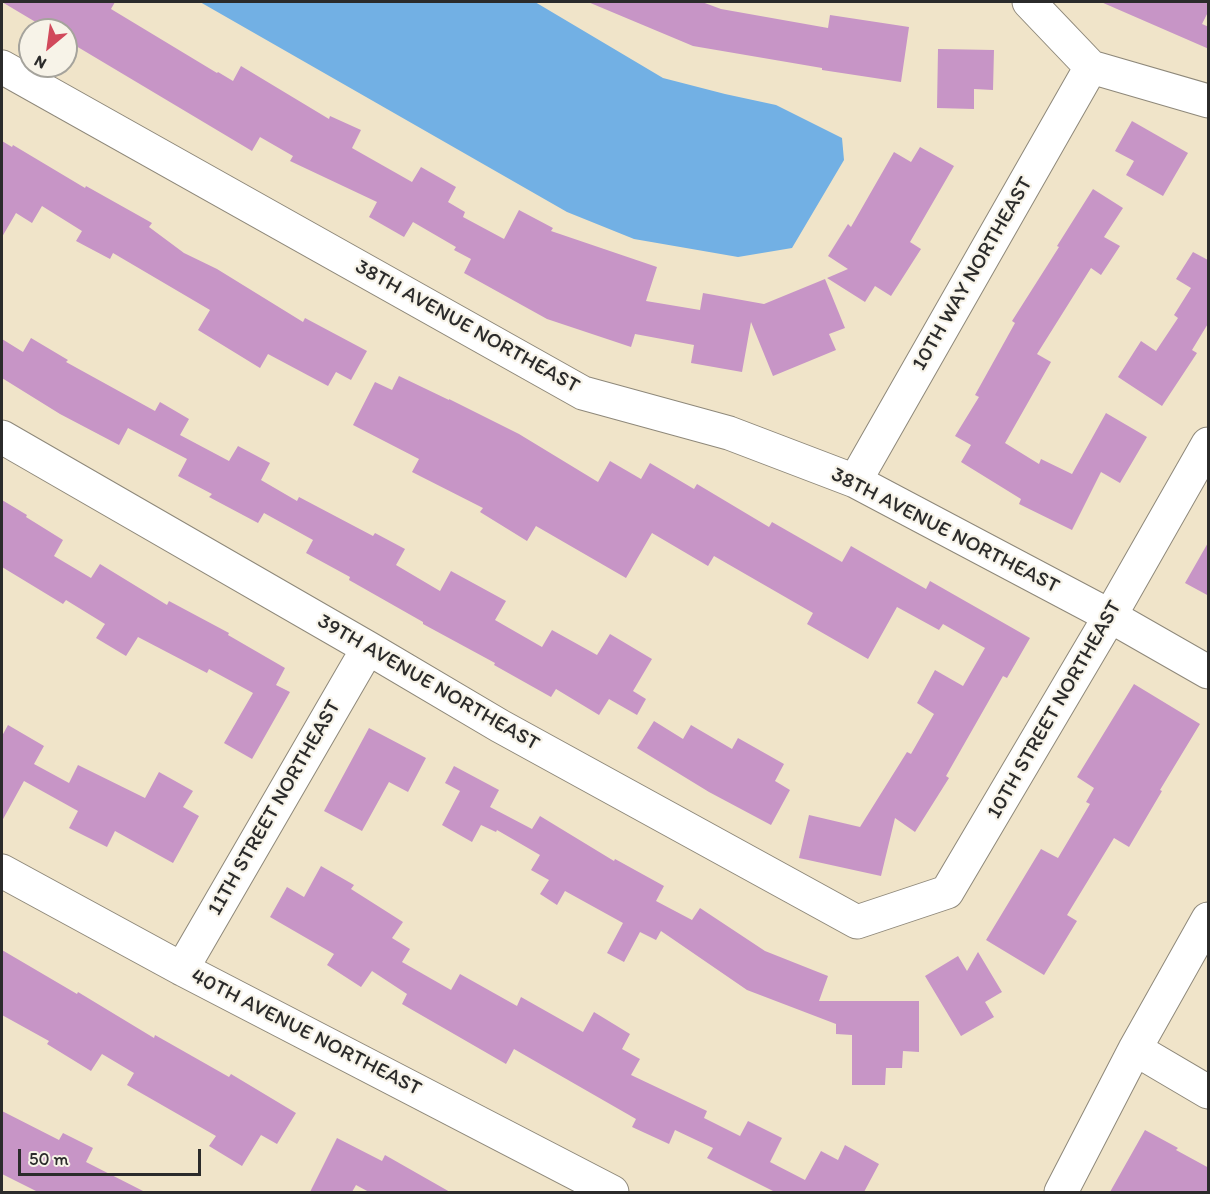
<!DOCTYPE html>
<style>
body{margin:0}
#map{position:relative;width:1210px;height:1194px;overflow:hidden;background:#f0e4c9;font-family:Itim,sans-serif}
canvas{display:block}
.frame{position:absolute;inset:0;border:3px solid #2b2b2b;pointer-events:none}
.north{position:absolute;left:18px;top:18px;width:60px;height:60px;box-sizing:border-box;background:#f7f3e8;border:2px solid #a5a39c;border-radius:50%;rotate:209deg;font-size:16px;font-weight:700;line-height:24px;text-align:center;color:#2b2b2b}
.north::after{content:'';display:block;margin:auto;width:21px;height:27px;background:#d1495b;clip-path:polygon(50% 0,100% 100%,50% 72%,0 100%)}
.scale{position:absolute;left:18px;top:1149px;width:183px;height:27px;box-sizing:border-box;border:3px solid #2b2b2b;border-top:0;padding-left:8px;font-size:18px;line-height:21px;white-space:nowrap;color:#2b2b2b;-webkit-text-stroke:4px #f7f3e8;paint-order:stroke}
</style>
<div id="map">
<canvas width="1210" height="1194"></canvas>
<div class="frame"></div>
<div class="north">N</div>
<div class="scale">50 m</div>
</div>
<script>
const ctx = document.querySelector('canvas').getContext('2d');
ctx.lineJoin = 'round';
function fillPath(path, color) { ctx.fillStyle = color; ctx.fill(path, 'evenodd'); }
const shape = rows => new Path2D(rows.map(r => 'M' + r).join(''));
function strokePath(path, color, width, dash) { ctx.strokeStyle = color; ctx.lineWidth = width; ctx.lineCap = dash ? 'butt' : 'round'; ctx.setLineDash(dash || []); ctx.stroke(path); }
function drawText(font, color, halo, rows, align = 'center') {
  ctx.font = font + ' Itim,sans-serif'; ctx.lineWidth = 4.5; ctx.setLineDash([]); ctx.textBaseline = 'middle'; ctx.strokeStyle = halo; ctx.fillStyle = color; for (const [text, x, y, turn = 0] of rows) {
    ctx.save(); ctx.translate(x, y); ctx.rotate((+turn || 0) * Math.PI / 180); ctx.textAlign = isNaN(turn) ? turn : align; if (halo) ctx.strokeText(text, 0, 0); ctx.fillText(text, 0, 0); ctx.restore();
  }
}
fillPath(shape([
 [200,2,535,2,663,78,725,94,776,105,842,138,844,160,792,248,738,257,634,239,567,212]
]), '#72b0e4');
fillPath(shape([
 [2,2,115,2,111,9,217,73,218,72,233,81,241,66,329,119,330,116,361,130,352,148,412,182,421,167,456,187,448,202,465,212,463,217,504,239,519,210,553,228,551,231,657,267,646,301,700,310,703,293,764,304,825,279,845,328,829,334,836,350,773,376,751,322,742,372,691,363,694,345,635,334,631,347,547,319,464,273,471,259,454,250,456,247,413,222,404,237,369,217,377,202,290,161,293,156,260,137,252,151,66,40,66,30,49,30],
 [588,2,702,2,721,9,828,28,830,15,909,27,901,82,822,70,822,68,693,46],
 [1101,2,1209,2,1209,10,1202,24,1209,27,1209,49],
 [938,49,994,50,993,90,974,89,974,109,937,108],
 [1132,121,1188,153,1163,196,1126,175,1134,161,1115,151],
 [2,141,12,147,13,145,85,188,86,186,152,223,149,227,184,253,217,269,303,322,305,318,367,351,351,380,336,372,328,386,268,354,260,368,198,330,210,310,113,253,110,259,76,241,82,231,42,206,32,223,16,213,2,237],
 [920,147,954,166,910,242,921,249,891,296,875,286,865,302,827,278,848,269,828,256,848,224,851,227,894,152,911,162],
 [1093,189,1123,208,1104,237,1120,246,1101,275,1091,268,1037,354,1051,362,1005,443,1039,464,1041,459,1072,474,1106,413,1147,437,1120,483,1101,472,1072,530,1019,504,1021,499,961,462,971,445,955,436,979,397,975,395,1015,323,1012,321,1059,247,1057,246],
 [1193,252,1208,260,1209,259,1209,322,1192,350,1197,353,1162,406,1118,377,1141,341,1156,351,1178,318,1174,315,1191,288,1176,279],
 [31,338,68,360,66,362,155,411,160,402,189,419,180,435,229,461,238,446,270,463,261,480,297,501,299,497,373,536,375,533,405,549,396,565,440,591,451,571,506,601,495,620,542,647,552,630,597,655,610,634,652,659,633,691,646,699,637,715,609,699,599,715,556,689,551,697,494,665,495,663,423,624,423,622,349,580,350,577,306,553,313,540,264,513,258,523,209,497,212,494,178,476,187,459,128,428,119,445,60,414,2,378,2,339,23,352],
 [399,376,449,400,449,399,519,434,598,482,610,461,641,479,650,463,694,489,697,484,769,527,772,522,842,562,851,546,926,589,930,581,1030,638,1007,678,1003,676,946,776,949,778,915,832,895,818,881,876,799,858,809,815,860,827,907,752,911,754,934,714,917,703,935,670,963,686,985,648,943,624,939,630,897,607,868,659,807,624,813,613,714,556,708,566,652,533,626,578,536,526,527,541,480,512,483,508,412,472,419,459,353,425,375,382,392,390],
 [2,500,27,515,26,517,63,540,54,556,91,578,100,564,167,605,169,601,229,633,228,635,285,668,276,685,290,692,252,759,224,743,253,693,209,669,207,673,138,637,126,656,96,638,105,624,66,600,63,604,2,567],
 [1209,541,1209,596,1185,583],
 [1134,684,1200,724,1160,790,1162,791,1129,847,1114,838,1067,915,1077,921,1044,975,986,940,1041,849,1058,858,1090,804,1086,802,1094,788,1077,777],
 [654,721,683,739,691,725,732,749,738,738,784,764,775,781,790,790,771,825,709,792,637,748],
 [8,725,44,746,34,764,69,783,78,765,145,798,159,772,193,791,183,807,199,816,173,863,115,831,107,847,69,828,78,811,24,781,2,821,2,736],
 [369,728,426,758,408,792,389,782,362,831,324,811],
 [454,766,499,790,490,807,532,829,540,816,614,861,615,859,664,886,656,901,692,920,700,908,765,951,828,976,819,1001,919,1001,919,1052,903,1051,902,1068,886,1068,885,1085,852,1085,852,1035,836,1034,836,1024,747,990,661,931,656,940,640,932,624,962,607,953,623,923,565,891,557,905,540,894,549,880,531,870,540,855,497,830,496,832,481,825,472,842,442,825,460,791,445,783],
 [321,866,354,885,351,889,403,922,392,938,410,949,402,962,451,990,460,974,517,1006,521,997,583,1032,594,1012,630,1034,622,1049,640,1059,631,1075,707,1111,704,1118,740,1136,748,1121,782,1138,770,1162,805,1180,821,1151,838,1160,845,1145,879,1164,864,1192,775,1192,707,1158,713,1148,675,1130,669,1144,632,1127,636,1119,514,1049,506,1064,402,1004,407,994,372,971,361,987,327,965,334,954,270,917,287,887,304,897],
 [2,950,77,994,78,992,154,1038,155,1035,229,1077,231,1074,296,1113,277,1144,261,1135,242,1166,209,1146,216,1136,127,1085,134,1073,102,1054,91,1071,47,1044,49,1041,2,1015],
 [978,952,1002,992,985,1002,994,1017,961,1036,925,976,958,956,967,971],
 [2,1111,59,1140,63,1133,93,1148,86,1162,145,1192,38,1192,2,1174],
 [1145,1130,1178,1148,1176,1150,1209,1168,1209,1192,1110,1192],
 [337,1138,382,1161,385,1155,450,1192,369,1192,356,1185,352,1192,310,1192]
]), '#c795c6');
const minor = shape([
 [1029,2,1091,67,1208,101],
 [2,67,583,393,729,433,855,481,1110,616,1208,672],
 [2,437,368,648,500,726,857,922,947,892,1110,616,1208,444],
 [855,481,1091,67],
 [2,871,182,969,612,1192],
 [182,969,368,648],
 [1135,1049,1208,1092],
 [1061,1192,1135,1049,1208,919]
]);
strokePath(minor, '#8e887a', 35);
strokePath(minor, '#fff', 33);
drawText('21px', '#2b2b2b', '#f7f3e8', [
 ["10TH WAY NORTHEAST",973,274,-60],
 ["38TH AVENUE NORTHEAST",467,327,29],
 ["38TH AVENUE NORTHEAST",945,531,27],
 ["39TH AVENUE NORTHEAST",428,683,30],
 ["10TH STREET NORTHEAST",1055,710,-60],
 ["11TH STREET NORTHEAST",275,808,-60],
 ["40TH AVENUE NORTHEAST",306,1033,27]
]);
</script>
